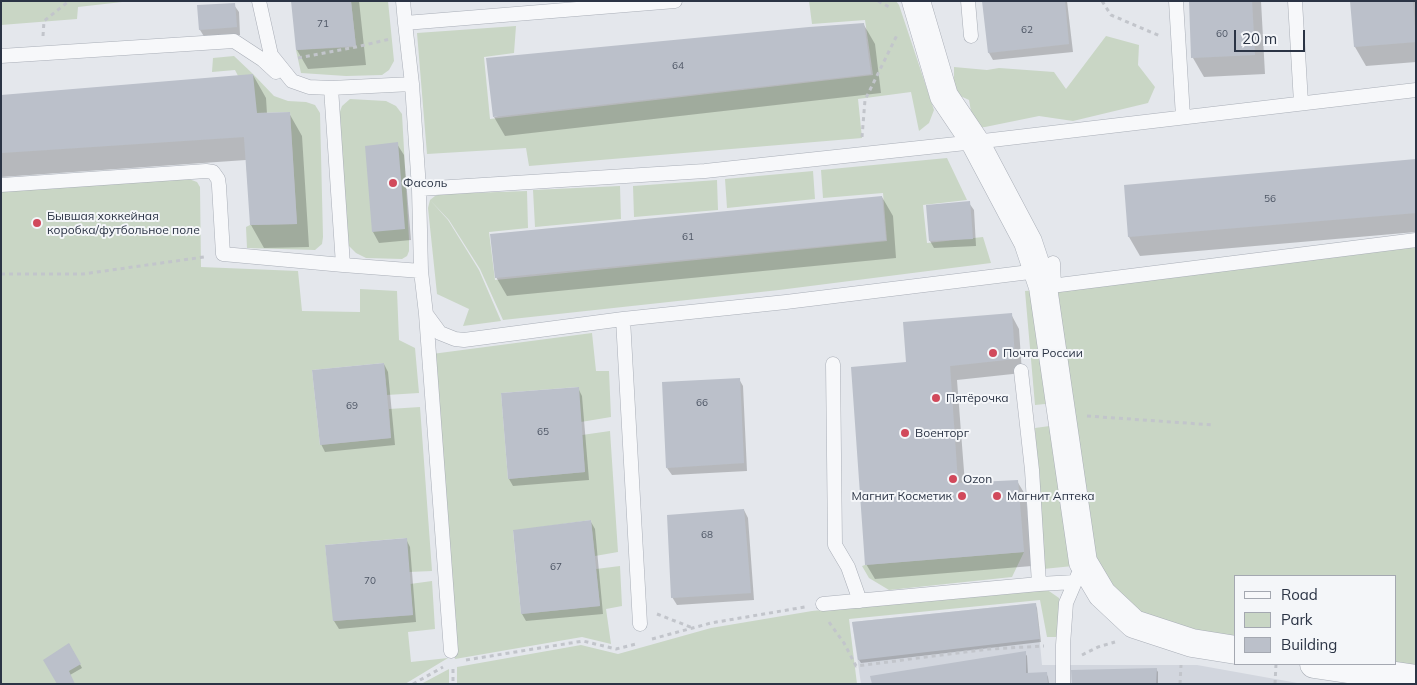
<!DOCTYPE html>
<meta charset="utf-8">
<style>
body{margin:0}
#map{position:relative;width:1417px;height:685px;overflow:hidden;background:#e4e7ec;font-family:Mulish,sans-serif}
canvas{display:block}
.frame{position:absolute;inset:0;border:2px solid #2b3445;pointer-events:none}
.legend{position:absolute;left:1234px;top:575px;width:162px;height:90px;box-sizing:border-box;background:#f4f6f9;border:1px solid #a4a8b1;margin:0;padding:6px 9px;list-style:none;font-size:15px;color:#2b3445}
.legend li{display:flex;align-items:center;gap:10px;height:25px}
.legend b{width:25px;border:1px solid #a4a8b1}
.scale{position:absolute;left:1234px;top:30px;width:71px;height:22px;box-sizing:border-box;border:2px solid #2b3445;border-top:0;padding-left:6px;font-size:15px;line-height:18px;white-space:nowrap;color:#2b3445;-webkit-text-stroke:4px #f4f6f9;paint-order:stroke}
</style>
<div id="map">
<canvas width="1417" height="685"></canvas>
<div class="frame"></div>
<ul class="legend">
<li><b style="height:6px;background:#f7f8fa"></b>Road</li>
<li><b style="height:14px;background:#c9d6c5"></b>Park</li>
<li><b style="height:14px;background:#bbc0ca"></b>Building</li>
</ul>
<div class="scale">20 m</div>
</div>
<script>
const ctx = document.querySelector('canvas').getContext('2d');
ctx.lineJoin = 'round';
function fillPath(path, color) { ctx.fillStyle = color; ctx.fill(path, 'evenodd'); }
const shape = rows => new Path2D(rows.map(r => 'M' + r).join(''));
function strokePath(path, color, width, dash) { ctx.strokeStyle = color; ctx.lineWidth = width; ctx.lineCap = dash ? 'butt' : 'round'; ctx.setLineDash(dash || []); ctx.stroke(path); }
function drawText(font, color, halo, rows, align = 'center') {
  ctx.font = font + ' Mulish,sans-serif'; ctx.lineWidth = 4; ctx.setLineDash([]); ctx.textBaseline = 'middle'; ctx.strokeStyle = halo; ctx.fillStyle = color; for (const [text, x, y, turn = 0] of rows) {
    ctx.save(); ctx.translate(x, y); ctx.rotate((+turn || 0) * Math.PI / 180); ctx.textAlign = isNaN(turn) ? turn : align; if (halo) ctx.strokeText(text, 0, 0); ctx.fillText(text, 0, 0); ctx.restore();
  }
}
fillPath(shape([
 [1036,603,1042,665,1197,665,1303,684,861,684,852,622]
]), '#d2d6de');
fillPath(shape([
 [1,1,131,1,78,7,77,19,1,25],
 [351,1,388,1,394,61,389,70,382,75,346,76,301,73,296,50,356,47],
 [809,1,896,1,899,5,934,110,929,123,919,131,911,92,858,99,862,138,529,166,526,148,427,154,417,33,516,26,514,53,484,57,490,119,873,75,865,20,812,24],
 [1106,36,1139,45,1138,65,1155,87,1148,103,1073,121,1039,116,985,127,974,128,969,100,954,93,954,67,987,70,999,68,1054,72,1066,89],
 [234,56,253,74,274,96,288,101,306,102,315,105,320,113,323,237,322,244,315,250,247,248,246,227,250,225,297,224,290,112,257,113,235,70,212,72,213,58],
 [350,99,386,101,396,106,402,114,409,239,409,251,407,256,402,259,366,258,356,253,348,245,338,117,342,106],
 [947,158,967,200,923,205,927,243,983,237,991,263,779,290,503,320,480,269,449,220,430,200,435,196,441,194,527,191,528,228,489,232,495,280,887,241,883,193,823,198,821,170],
 [813,171,815,199,727,208,725,179],
 [189,179,197,182,200,187,201,267,298,271,302,311,360,312,360,289,397,291,399,340,415,348,419,393,387,395,384,363,312,370,320,445,391,438,389,409,420,407,432,571,409,572,406,538,325,545,334,621,413,615,410,584,432,581,435,629,408,632,411,662,448,658,405,684,1,684,1,189],
 [717,180,718,210,634,217,633,186],
 [620,186,621,219,535,227,533,190],
 [430,200,448,220,479,270,501,321,463,326,469,309,437,294,428,208],
 [1416,243,1416,676,1396,664,1396,576,1236,576,1236,647,1136,622,1086,560,1045,289],
 [1039,290,1055,403,1035,405,1025,291],
 [592,333,596,371,609,371,611,417,581,422,578,387,501,393,508,479,585,472,582,435,610,431,618,552,595,556,591,520,513,531,521,614,600,606,596,569,620,566,622,606,606,609,611,644,582,637,455,659,432,354],
 [1057,425,1073,566,1043,569,1035,428],
 [1024,552,1012,577,889,590,869,578,862,566,865,565],
 [1046,589,1059,598,1059,637,1047,637,1040,600,849,619,857,684,457,684,457,667,581,645,618,654,711,628,812,611],
 [449,669,449,684,421,684]
]), '#c9d6c5');
fillPath(shape([
 [292,1,359,1,366,65,308,69,297,50],
 [983,1,1067,1,1073,52,993,60,989,53],
 [1190,1,1261,1,1265,74,1204,77,1193,58],
 [1351,1,1416,1,1416,62,1366,66,1355,47],
 [234,5,239,12,240,35,205,38,200,30,198,6],
 [864,25,875,44,881,93,505,136,494,117],
 [253,75,266,98,267,114,289,113,302,136,309,247,264,248,251,225,246,160,1,177,1,97],
 [397,144,404,155,411,240,379,243,373,232],
 [1416,161,1416,232,1140,256,1129,237,1125,186],
 [882,197,893,216,896,258,507,296,496,277],
 [969,203,974,210,976,246,934,248,930,241,927,206],
 [1011,314,1019,329,1022,373,957,380,965,484,1017,481,1026,496,1032,566,875,579,866,564,907,363],
 [384,364,388,372,395,445,325,452,321,444],
 [739,379,743,386,747,471,672,475,667,468],
 [578,388,582,396,589,480,513,486,509,479],
 [744,510,748,518,754,600,677,605,672,597],
 [591,522,595,529,603,614,526,621,522,614,515,531],
 [406,539,410,547,416,622,339,629,334,621,326,546],
 [1035,604,1037,608,1041,642,861,663,859,660,854,623],
 [69,644,82,668,70,675,59,684],
 [1025,653,1027,656,1028,674,1046,673,1048,677,1049,684,873,684],
 [1156,669,1158,672,1158,684,1073,684]
]), '#0003');
fillPath(shape([
 [291,1,351,1,356,46,296,50],
 [982,1,1065,1,1069,44,988,53],
 [1189,1,1252,1,1255,55,1191,58],
 [1350,1,1413,1,1416,42,1354,47],
 [235,3,237,27,199,30,197,5],
 [864,23,871,74,493,117,486,58,809,27],
 [253,74,257,113,290,112,297,224,250,225,244,137,1,153,1,95],
 [398,142,405,229,372,232,365,146],
 [1416,159,1416,213,1128,237,1124,185],
 [882,196,886,240,495,278,490,234],
 [970,201,973,239,929,241,926,205],
 [1012,313,1015,359,950,366,958,483,1018,480,1024,552,865,565,851,367,906,362,903,322],
 [384,363,391,438,320,445,312,370],
 [740,378,744,463,666,468,662,382],
 [579,387,585,472,508,479,501,393],
 [744,509,751,593,671,598,667,515],
 [591,520,600,606,521,614,513,530],
 [407,538,413,615,333,621,325,545],
 [1036,603,1040,639,858,660,852,622],
 [69,643,81,664,69,671,75,684,57,684,43,660],
 [1026,651,1026,673,1047,672,1048,684,872,684,870,676],
 [1157,668,1156,684,1072,684,1071,670]
]), '#bbc0ca');
const service = shape([
 [403,1,405,23],
 [968,1,971,36],
 [1176,1,1183,117],
 [1295,1,1301,103],
 [1,56,234,41,263,60,276,72],
 [412,84,419,189,421,271,426,314,451,651],
 [331,88,412,84,405,23,675,1],
 [1,185,206,171,213,172,218,179,219,186,223,254,343,265,331,88,309,87,292,81,271,55,259,1],
 [419,189,705,171,975,142,1416,90],
 [1053,263,1054,286],
 [343,265,421,271],
 [1043,287,1416,240],
 [426,314,440,333,455,339,464,340,623,319,786,302,1038,271],
 [623,319,640,624],
 [833,364,835,545,848,567,860,601],
 [1021,371,1032,470,1039,584],
 [823,604,1039,584,1075,582],
 [1063,684,1063,645,1066,603,1078,575]
]);
const minor = shape([
 [916,1,944,96,975,142,1028,242,1043,287,1083,562,1102,594,1134,624,1192,643,1236,650],
 [1314,664,1416,679]
]);
strokePath(service, '#a9aeb7', 15);
strokePath(minor, '#a9aeb7', 29);
strokePath(shape([
 [878,1,891,8],
 [1102,1,1111,15,1160,36],
 [43,36,44,21,69,1],
 [298,58,356,47,390,39],
 [862,137,865,100,898,33],
 [1,274,83,274,204,257],
 [1087,416,1214,425],
 [657,614,693,628],
 [829,622,844,643,856,666,989,649,1044,646],
 [652,639,711,623,805,607],
 [1082,655,1098,647,1115,642],
 [466,660,583,641,616,649,636,644],
 [453,669,453,684],
 [413,684,443,667],
 [1180,684,1181,665],
 [1275,684,1276,664]
]), '#c2c5cb', 3, [4, 4]);
strokePath(service, '#f7f8fa', 14);
strokePath(minor, '#f7f8fa', 28);
for (const [x, y, r, color] of [
 [393,183,5,"#d1495b"],
 [37,223,5,"#d1495b"],
 [993,353,5,"#d1495b"],
 [936,398,5,"#d1495b"],
 [905,433,5,"#d1495b"],
 [953,479,5,"#d1495b"],
 [962,496,5,"#d1495b"],
 [997,496,5,"#d1495b"]
]) { const dot = new Path2D(); dot.arc(x, y, r, 0, 2 * Math.PI); ctx.fillStyle = color; ctx.fill(dot); strokePath(dot, '#f4f6f9', 2); }
drawText('10px', '#4f5766', null, [
 ["71",323,24],
 ["62",1027,30],
 ["60",1222,34],
 ["64",678,66],
 ["56",1270,199],
 ["61",688,237],
 ["66",702,403],
 ["69",352,406],
 ["65",543,432],
 ["68",707,535],
 ["67",556,567],
 ["70",370,581]
]);
drawText('12px', '#2b3445', '#f4f6f9', [
 ["Фасоль",403,183],
 ["Бывшая хоккейная",47,216],
 ["коробка/футбольное поле",47,230],
 ["Почта России",1003,353],
 ["Пятёрочка",946,398],
 ["Военторг",915,433],
 ["Ozon",963,479],
 ["Магнит Косметик",952,496,"right"],
 ["Магнит Аптека",1007,496]
], 'left');
</script>
